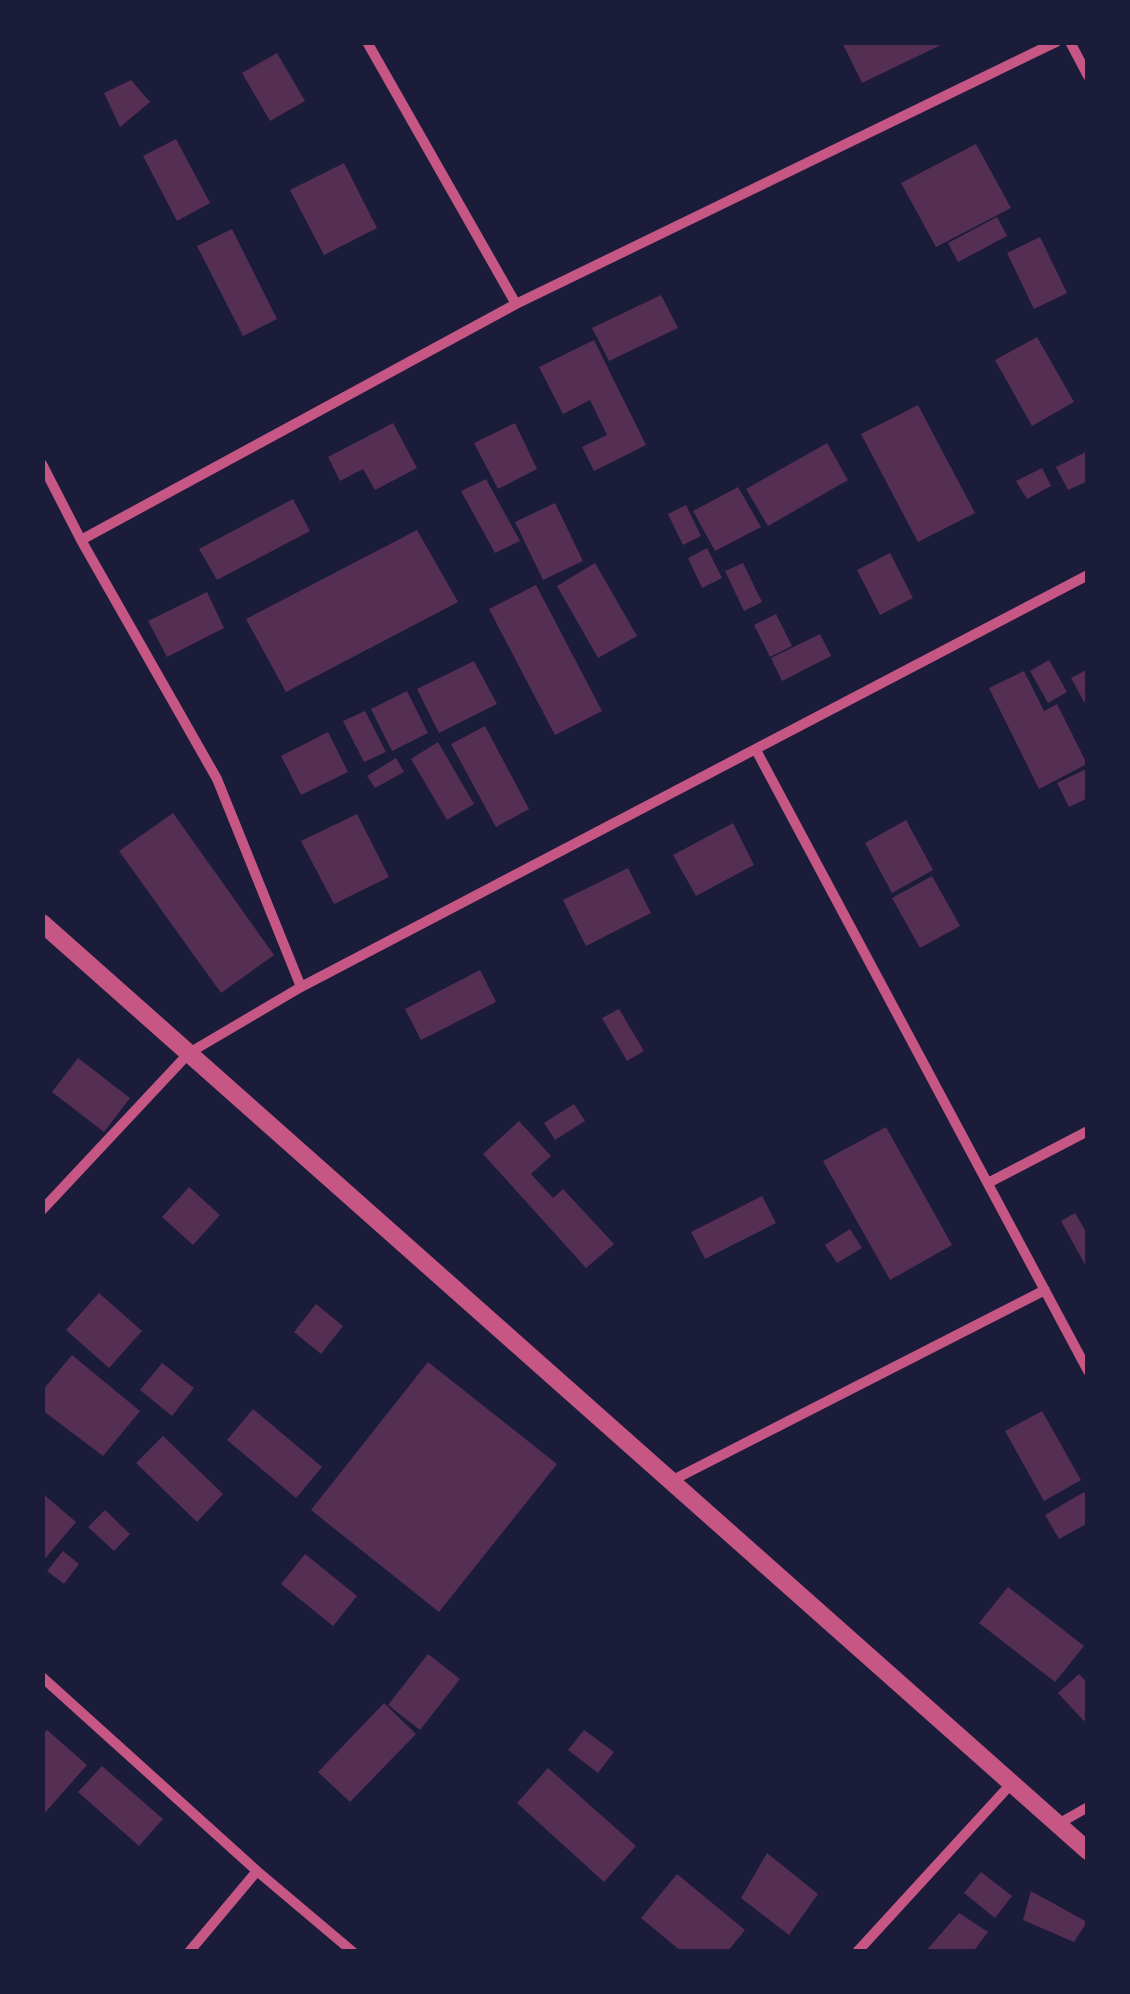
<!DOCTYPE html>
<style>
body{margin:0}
#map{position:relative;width:1130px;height:1994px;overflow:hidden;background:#1b1b3a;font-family:"PT Sans Narrow",sans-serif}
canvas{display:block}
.frame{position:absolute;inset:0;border:45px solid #1b1b3a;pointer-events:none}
</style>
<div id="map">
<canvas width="1130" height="1994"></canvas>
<div class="frame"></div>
</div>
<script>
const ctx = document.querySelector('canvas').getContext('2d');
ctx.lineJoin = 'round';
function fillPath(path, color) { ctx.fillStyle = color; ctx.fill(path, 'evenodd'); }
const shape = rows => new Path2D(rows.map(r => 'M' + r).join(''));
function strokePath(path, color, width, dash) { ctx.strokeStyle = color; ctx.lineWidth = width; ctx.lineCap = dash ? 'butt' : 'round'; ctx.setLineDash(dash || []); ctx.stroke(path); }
fillPath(shape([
 [842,42,947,42,862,83],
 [277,53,305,101,270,121,242,73],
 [131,80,150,102,120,127,104,93],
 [176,139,210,203,177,221,143,156],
 [976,144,1011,208,936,247,901,183],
 [344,163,377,228,324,255,290,190],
 [997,217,1007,236,958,262,948,243],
 [232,229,277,319,243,336,197,246],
 [1040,237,1067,293,1034,309,1007,253],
 [661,295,678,328,609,361,592,328],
 [1037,337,1074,402,1032,426,995,360],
 [594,340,646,445,594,471,582,447,607,435,590,400,563,414,539,367],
 [918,405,975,513,918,542,861,434],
 [393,423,417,468,375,490,363,469,340,481,328,457],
 [515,423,537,469,498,489,474,443],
 [827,443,848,480,768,526,746,489],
 [1088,451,1088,481,1068,490,1056,467],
 [1042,468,1051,486,1027,499,1016,481],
 [486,479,520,541,495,553,461,491],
 [738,487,761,527,715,551,693,511],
 [293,499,310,531,217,580,199,549],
 [555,503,583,561,543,580,515,522],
 [686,505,701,536,683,545,668,514],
 [417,530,458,602,286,692,246,619],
 [707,548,722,578,702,588,688,558],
 [890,553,913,598,880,615,857,570],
 [595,563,637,636,598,658,557,586],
 [743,563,762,602,744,611,725,571],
 [536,585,602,711,555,735,489,609],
 [207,592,224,628,167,657,148,621],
 [776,614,792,646,770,657,754,625],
 [820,634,831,656,782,681,771,658],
 [1049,660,1067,692,1048,703,1030,671],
 [474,661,497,704,439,733,417,689],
 [1088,669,1088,709,1071,678],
 [1024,671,1044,711,1057,704,1087,764,1039,789,989,688],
 [407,691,428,733,392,751,371,709],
 [365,711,386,752,364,762,343,721],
 [485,726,529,809,496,827,451,744],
 [328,732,348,772,301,795,281,756],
 [438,742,474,804,447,820,411,759],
 [396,758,404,772,375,788,367,776],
 [1088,768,1088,798,1069,807,1057,783],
 [173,813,274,955,221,993,119,851],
 [357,814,389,877,334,904,301,841],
 [906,820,933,870,892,893,865,843],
 [733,823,754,865,696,896,673,855],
 [628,868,651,913,586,946,563,900],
 [932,876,960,926,920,948,892,898],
 [480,970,496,1002,421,1040,405,1009],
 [619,1009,644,1051,627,1061,602,1018],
 [78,1058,130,1098,104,1132,52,1092],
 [574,1104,585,1121,555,1140,544,1123],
 [519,1121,551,1156,531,1174,553,1198,563,1189,614,1244,586,1268,483,1154],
 [886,1127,952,1245,890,1280,823,1161],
 [189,1187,220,1215,193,1245,162,1217],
 [762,1196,776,1223,705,1259,691,1232],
 [1075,1213,1088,1235,1088,1270,1061,1221],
 [850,1229,862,1248,837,1263,825,1245],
 [99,1293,142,1331,109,1368,66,1330],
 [316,1304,343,1326,321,1354,294,1332],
 [72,1355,140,1411,103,1456,42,1410,42,1391],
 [428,1362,557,1464,439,1612,311,1510],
 [162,1363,194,1388,172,1416,140,1390],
 [253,1409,322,1467,296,1498,227,1440],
 [1042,1411,1081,1480,1044,1501,1005,1431],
 [163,1436,223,1494,197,1522,136,1463],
 [1084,1492,1088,1498,1088,1523,1059,1539,1045,1515],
 [42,1493,76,1522,42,1562],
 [105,1510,130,1534,114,1551,88,1527],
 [63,1551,79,1564,64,1584,47,1571],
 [305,1554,357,1596,333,1626,281,1584],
 [1008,1587,1084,1646,1055,1682,979,1623],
 [428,1654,460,1679,420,1730,388,1705],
 [1079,1674,1088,1683,1088,1718,1084,1721,1058,1693],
 [384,1703,416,1734,350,1802,318,1772],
 [47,1730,87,1765,42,1816,42,1735],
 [584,1730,614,1752,598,1773,568,1750],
 [102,1766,163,1819,139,1846,78,1792],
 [548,1768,636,1846,604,1882,517,1803],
 [767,1853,818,1894,789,1935,741,1898],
 [981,1872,1012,1896,995,1918,964,1893],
 [677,1874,745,1930,727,1952,682,1952,641,1918],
 [1031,1891,1087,1922,1074,1942,1023,1920],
 [959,1913,988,1932,973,1952,925,1952]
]), '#542f53');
strokePath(shape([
 [367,42,516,304],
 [1070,42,1088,76],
 [42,464,81,540,217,779,301,987],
 [81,540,516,304,1056,42],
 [756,750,1088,1371],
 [988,1183,1088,1131],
 [42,1210,189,1053,301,987,1088,575],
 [671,1481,1045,1290],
 [42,1677,257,1871,353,1952],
 [1058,1824,1088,1807],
 [189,1952,257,1871],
 [857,1952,1011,1784]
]), '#c65784', 10);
strokePath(shape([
 [42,923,1088,1851]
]), '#c65784', 18);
</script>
